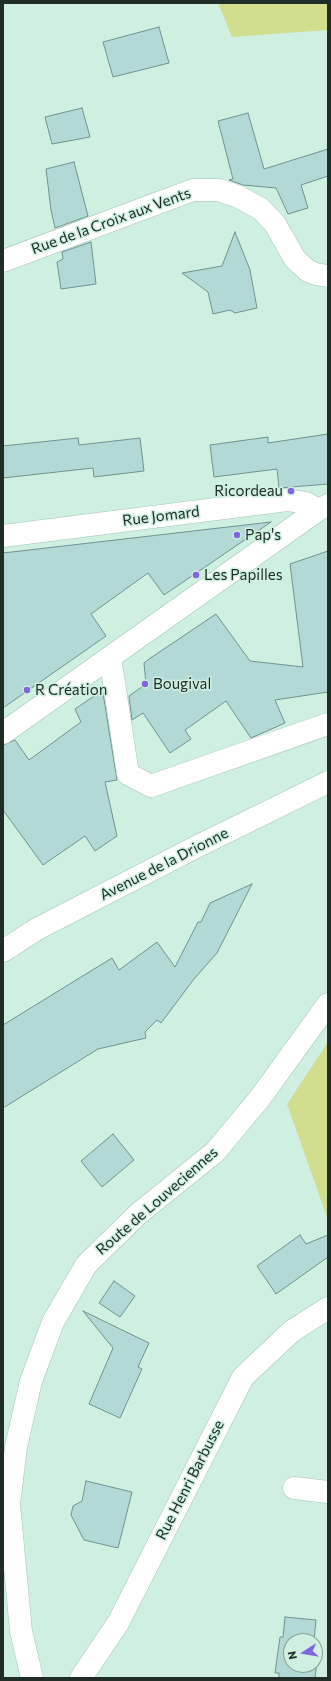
<!DOCTYPE html>
<meta charset="utf-8">
<style>
body{margin:0}
#map{position:relative;width:331px;height:1681px;overflow:hidden;background:#cff0e1;font-family:Commissioner,sans-serif}
canvas{display:block}
.frame{position:absolute;inset:0;border:4px solid #202d27;pointer-events:none}
.north{position:absolute;left:283px;top:1633px;width:40px;height:40px;box-sizing:border-box;background:#cff0e1;border:1px solid #89a297;border-radius:50%;rotate:258deg;font-size:11px;font-weight:700;line-height:16px;text-align:center;color:#202d27}
.north::after{content:'';display:block;margin:auto;width:14px;height:18px;background:#8065e0;clip-path:polygon(50% 0,100% 100%,50% 72%,0 100%)}
</style>
<div id="map">
<canvas width="331" height="1681"></canvas>
<div class="frame"></div>
<div class="north">N</div>
</div>
<script>
const ctx = document.querySelector('canvas').getContext('2d');
ctx.lineJoin = 'round';
function fillPath(path, color) { ctx.fillStyle = color; ctx.fill(path, 'evenodd'); }
const shape = rows => new Path2D(rows.map(r => 'M' + r).join(''));
function strokePath(path, color, width, dash) { ctx.strokeStyle = color; ctx.lineWidth = width; ctx.lineCap = dash ? 'butt' : 'round'; ctx.setLineDash(dash || []); ctx.stroke(path); }
function drawText(font, color, halo, rows, align = 'center') {
  ctx.font = font + ' Commissioner,sans-serif'; ctx.lineWidth = 3; ctx.setLineDash([]); ctx.textBaseline = 'middle'; ctx.strokeStyle = halo; ctx.fillStyle = color; for (const [text, x, y, turn = 0] of rows) {
    ctx.save(); ctx.translate(x, y); ctx.rotate((+turn || 0) * Math.PI / 180); ctx.textAlign = isNaN(turn) ? turn : align; if (halo) ctx.strokeText(text, 0, 0); ctx.fillText(text, 0, 0); ctx.restore();
  }
}
fillPath(shape([
 [218,3,328,3,328,30,232,37],
 [328,1042,328,1220,287,1104]
]), '#d0de8e');
const building = shape([
 [159,27,169,63,113,77,103,42,159,27],
 [82,108,90,137,52,144,45,117,82,108],
 [248,113,264,169,328,149,328,176,301,185,308,208,288,214,276,188,243,185,229,180,233,179,218,121,248,113],
 [74,162,88,216,55,228,51,210,46,169,74,162],
 [235,232,250,270,257,308,235,313,230,310,213,314,208,292,182,273,222,266,235,232],
 [91,242,96,284,61,289,57,262,63,259,62,252,91,242],
 [328,434,328,484,279,488,277,469,214,477,210,445,268,437,268,443,328,434],
 [78,438,79,445,140,438,144,471,94,477,93,468,3,478,3,446,78,438],
 [271,522,164,595,148,573,91,614,106,636,3,708,3,553,271,522],
 [328,551,328,692,275,700,285,723,251,738,226,701,185,730,191,739,170,753,143,713,132,720,129,696,146,684,144,663,149,659,216,614,250,661,303,667,290,564,328,551],
 [100,692,103,693,117,780,105,782,117,836,95,851,85,836,43,865,3,810,3,745,15,740,29,760,81,722,75,709,100,692],
 [252,884,217,953,194,979,161,1023,157,1020,145,1032,146,1038,98,1049,3,1108,3,1025,112,958,119,970,157,942,175,967,198,922,201,922,210,903,252,884],
 [113,1134,134,1160,102,1187,81,1161,113,1134],
 [300,1235,306,1244,328,1235,328,1257,276,1294,257,1266,300,1235],
 [114,1281,135,1296,120,1317,99,1303,114,1281],
 [83,1311,149,1343,138,1367,142,1369,120,1418,89,1404,113,1348,83,1311],
 [86,1481,132,1492,118,1548,84,1540,71,1515,73,1506,82,1501,86,1481],
 [285,1617,316,1620,314,1641,291,1641,291,1665,315,1665,315,1642,319,1643,315,1678,279,1678,279,1673,275,1673,280,1637,283,1637,285,1617]
]);
fillPath(building, '#b3d9d6');
strokePath(building, '#6f9290', 1);
const minor = shape([
 [3,261,193,190,219,190,239,197,261,209,275,224,295,259,308,271,316,274,328,276],
 [3,536,287,500,306,503,318,510],
 [110,657,128,774,151,786,328,724],
 [3,733,318,510,328,505],
 [294,1488,328,1492],
 [81,1678,118,1623,243,1377,292,1331,328,1308]
]);
const tertiary = shape([
 [32,1678,21,1631,9,1504,16,1447,31,1381,53,1322,86,1265,138,1214,215,1152,260,1098,328,1004]
]);
const secondary = shape([
 [3,951,37,929,196,847,328,782]
]);
strokePath(minor, '#a4c4b6', 23);
strokePath(tertiary, '#a4c4b6', 23);
strokePath(secondary, '#a4c4b6', 23);
strokePath(minor, '#fff', 22);
strokePath(tertiary, '#fff', 22);
strokePath(secondary, '#fff', 22);
for (const [x, y, r, color] of [
 [291,491,4,"#8065e0"],
 [237,535,4,"#8065e0"],
 [196,575,4,"#8065e0"],
 [145,684,4,"#8065e0"],
 [27,690,4,"#8065e0"]
]) { const dot = new Path2D(); dot.arc(x, y, r, 0, 2 * Math.PI); ctx.fillStyle = color; ctx.fill(dot); strokePath(dot, '#cff0e1', 1.5); }
drawText('15px', '#202d27', '#cff0e1', [
 ["Rue de la Croix aux Vents",111,221,-20],
 ["Rue Jomard",161,516,-7],
 ["Avenue de la Drionne",164,864,-27],
 ["Route de Louveciennes",157,1201,-41],
 ["Rue Henri Barbusse",190,1480,-63]
]);
drawText('15px', '#202d27', '#cff0e1', [
 ["Ricordeau",283,491,"right"],
 ["Pap's",245,535],
 ["Les Papilles",204,575],
 ["Bougival",153,684],
 ["R Création",35,690]
], 'left');
</script>
